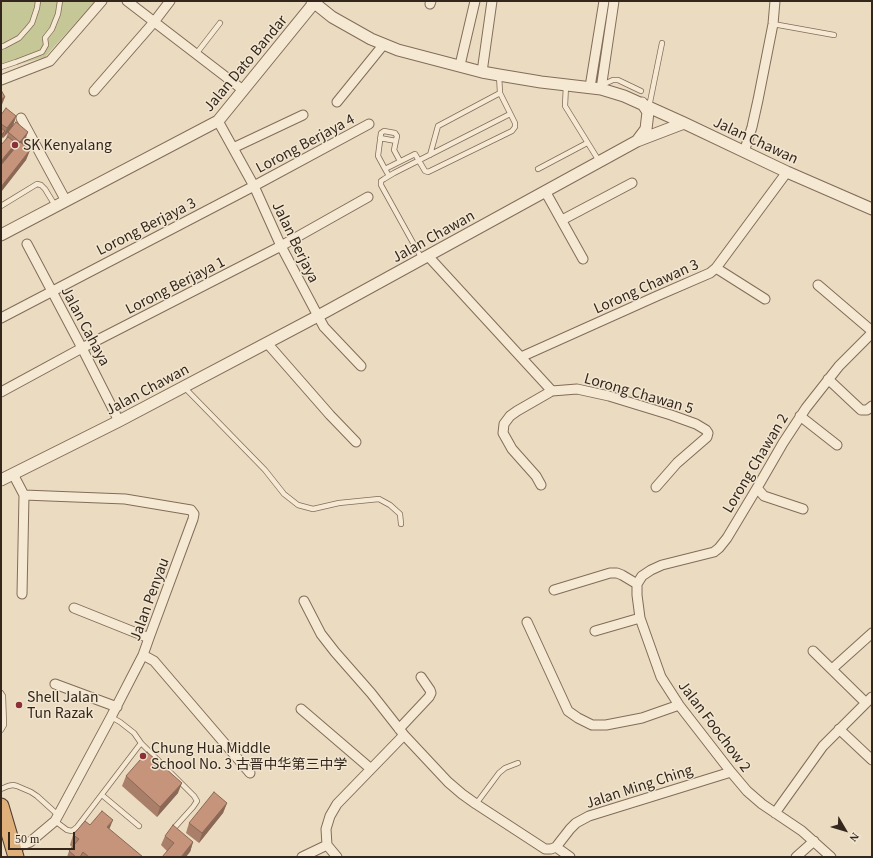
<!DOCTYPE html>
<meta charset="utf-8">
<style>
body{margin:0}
#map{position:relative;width:873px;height:858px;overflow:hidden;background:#eadbc1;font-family:Georgia,serif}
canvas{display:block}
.frame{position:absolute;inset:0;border:2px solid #33261d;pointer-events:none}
.north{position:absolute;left:825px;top:810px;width:40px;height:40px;-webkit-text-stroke:3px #f2e6d0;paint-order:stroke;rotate:128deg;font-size:11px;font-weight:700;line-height:16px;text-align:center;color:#33261d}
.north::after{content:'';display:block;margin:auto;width:14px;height:18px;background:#33261d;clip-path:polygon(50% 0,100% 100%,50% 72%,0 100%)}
.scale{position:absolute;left:8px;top:832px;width:67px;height:18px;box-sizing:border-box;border:2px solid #33261d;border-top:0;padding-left:5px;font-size:12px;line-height:14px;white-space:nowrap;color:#33261d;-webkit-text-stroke:3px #f2e6d0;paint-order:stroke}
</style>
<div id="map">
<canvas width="873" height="858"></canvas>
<div class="frame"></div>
<div class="north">N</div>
<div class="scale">50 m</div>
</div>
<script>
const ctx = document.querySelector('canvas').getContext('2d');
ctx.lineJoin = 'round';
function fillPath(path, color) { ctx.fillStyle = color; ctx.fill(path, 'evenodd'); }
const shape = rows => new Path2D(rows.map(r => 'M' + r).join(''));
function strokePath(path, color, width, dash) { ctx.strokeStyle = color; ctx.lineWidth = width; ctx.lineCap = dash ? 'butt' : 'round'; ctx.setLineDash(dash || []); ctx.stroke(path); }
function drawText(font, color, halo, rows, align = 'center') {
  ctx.font = font + ' Georgia,"Noto Sans SC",serif'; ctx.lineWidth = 3; ctx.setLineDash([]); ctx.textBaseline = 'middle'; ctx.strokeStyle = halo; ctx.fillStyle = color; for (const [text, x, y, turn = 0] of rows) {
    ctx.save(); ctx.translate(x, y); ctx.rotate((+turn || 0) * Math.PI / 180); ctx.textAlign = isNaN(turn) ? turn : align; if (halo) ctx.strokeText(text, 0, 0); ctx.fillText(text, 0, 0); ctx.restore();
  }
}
fillPath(shape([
 [1,1,95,1,45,57,1,69]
]), '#c5c797');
const service = shape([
 [773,24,834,35],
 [1,47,4,46,19,38,27,29,32,23,37,8,38,1],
 [196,54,220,23],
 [1,67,16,62,42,52,46,45,45,38,52,29,58,14,60,1],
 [566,85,565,106,599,161],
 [602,85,613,80,618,80,641,91],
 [649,107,662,43],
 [380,138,396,141],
 [430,155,438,126,500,93],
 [385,169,378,156,381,133,384,131,395,133,397,136,394,150,400,161],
 [538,169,587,143],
 [389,176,385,169,415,154,425,171,428,172,512,131,515,127,515,123,500,93,499,75],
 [1,206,37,184,41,185,45,189,56,207],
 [422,259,381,185,381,181,384,179,394,173,510,114],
 [185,388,265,470,284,494,298,505,313,509,339,503,379,499,390,505,400,514,401,524],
 [1,693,3,696,4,725,1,730],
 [141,743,194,796,197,801,193,807,175,827],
 [1,789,8,786,13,785,17,786,31,792,37,796,58,815],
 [102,795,139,826],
 [476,804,499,773,505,768,518,763],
 [55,821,67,830,72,831,77,827,141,743,134,733,120,722,111,717]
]);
const minor = shape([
 [127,1,243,90],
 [430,4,431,1],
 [460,65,475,1],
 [482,72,492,1],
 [1,80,50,61,102,1],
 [590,87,604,1],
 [601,89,614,1],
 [94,91,154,22,170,1],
 [337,102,384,44],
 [21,118,66,201],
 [218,121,254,186,281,246,318,316,324,327,361,366],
 [233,148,303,115],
 [744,152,752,127,758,100,773,24,775,1],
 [545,191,583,259],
 [562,220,632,183],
 [27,244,82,348,119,421],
 [428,256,552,391],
 [716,268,765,299],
 [818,285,872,331],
 [1,318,254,186,369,124],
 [267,343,330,415,356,442],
 [521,357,657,296,710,273,716,268,787,172],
 [828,379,861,410,867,410,872,406],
 [1,392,82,348,281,246,368,197],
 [800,416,837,445],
 [13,474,24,495],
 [541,485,536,476,512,449,503,433,504,424,510,416,517,411,550,392,552,391,577,389,609,396,671,415,696,424,706,430,708,433,707,437,677,463,656,487],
 [757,488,764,496,803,509],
 [554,590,610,573,617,573,622,575,637,584],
 [22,594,24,495],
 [304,601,321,634,335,652,371,693,404,735],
 [74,608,149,638],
 [527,622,568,711,578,718,592,725,606,725,642,718,679,705],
 [595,631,640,618],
 [813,651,866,703],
 [143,655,154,661,250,773],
 [832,669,872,633],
 [55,684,117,707],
 [301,709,371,769],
 [399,729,429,697,431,693,430,690,421,677],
 [839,729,872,760],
 [775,813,823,746,872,697],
 [556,847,570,857],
 [14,848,30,842,55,821,111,717,143,655,149,638,193,519,194,514,191,510,125,499,24,495],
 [302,857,327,845],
 [337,857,327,845,326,829,330,816,337,804,404,735,448,782,462,794,476,804,545,849,551,849,556,847,570,829,576,823,589,816,731,772],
 [796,857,814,841],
 [831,857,802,831,762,804,747,791,731,772,679,705,661,677,640,618,637,595,637,584,642,576,651,570,662,565,714,552,719,548,727,538,757,488,783,443,806,408,839,366,872,333]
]);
const tertiary = shape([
 [312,1,332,17,371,39,398,50,482,72,499,75,541,82,601,89,624,96,684,123,787,172,872,209],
 [637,141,646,129,648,112,642,103],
 [1,235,218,121,314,3],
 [1,480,119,421,318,316,637,141,684,123]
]);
const trunk = shape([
 [1,806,16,857]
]);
strokePath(service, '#826c5a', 6);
strokePath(minor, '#826c5a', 11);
strokePath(tertiary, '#826c5a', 13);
strokePath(trunk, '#503b2f', 17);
strokePath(service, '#f5e9d4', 4.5);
strokePath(minor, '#f5e9d4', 9);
strokePath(tertiary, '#f5e9d4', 11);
strokePath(trunk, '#dfb07a', 15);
fillPath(shape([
 [1,115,16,116,13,126,28,132,24,142,22,144,30,150,26,160,1,192,5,141,8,133,3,138,2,137,1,141],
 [126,776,178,793,157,817,122,786],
 [227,803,223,813,199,843,186,833,189,823],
 [90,825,110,830,143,857,67,857,69,851,72,847,70,845,73,835],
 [165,836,193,842,190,852,167,851,161,845]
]), '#a97f69');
fillPath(shape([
 [5,97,1,107,1,99],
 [16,116,13,126,3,138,7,128],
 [5,131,1,141,1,135],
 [28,132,24,142,16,152,20,142],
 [16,143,12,153,1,166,1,161],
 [30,150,26,160,1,192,1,187],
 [182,783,178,793,157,817,160,807],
 [227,803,223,813,199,843,202,833],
 [113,820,109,830,107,827],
 [193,842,190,852,186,857,181,857]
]), '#8a6855');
const building = shape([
 [1,90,5,97,1,99,1,90],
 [6,108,16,116,7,128,1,124,1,115,6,108],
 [16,122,28,132,20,142,8,132,16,122],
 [1,128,5,131,1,135,1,128],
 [8,137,16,143,1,161,1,145,8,137],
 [20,142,30,150,1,187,1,165,20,142],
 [147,752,182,783,160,807,126,776,147,752],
 [214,792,227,803,202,833,189,823,214,792],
 [102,811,113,820,107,827,143,857,89,857,83,852,80,857,76,857,69,851,79,839,73,835,85,821,90,825,102,811],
 [173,825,193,842,181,857,162,857,174,843,165,836,173,825]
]);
fillPath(building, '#c5947a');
strokePath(building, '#8a6855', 1);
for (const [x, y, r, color] of [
 [15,145,4,"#8c3037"],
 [19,705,4,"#8c3037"],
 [143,756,4,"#8c3037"]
]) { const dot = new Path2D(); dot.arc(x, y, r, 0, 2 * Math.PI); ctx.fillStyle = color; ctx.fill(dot); strokePath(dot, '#f2e6d0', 1.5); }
drawText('14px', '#33261d', '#f2e6d0', [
 ["Jalan Dato Bandar",245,63,-50],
 ["Jalan Chawan",756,140,25],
 ["Lorong Berjaya 4",305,143,-28],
 ["Lorong Berjaya 3",146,226,-27],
 ["Jalan Chawan",433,236,-29],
 ["Jalan Berjaya",296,242,64],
 ["Lorong Berjaya 1",175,285,-27],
 ["Lorong Chawan 3",646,286,-24],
 ["Jalan Cahaya",86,326,62],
 ["Jalan Chawan",147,389,-28],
 ["Lorong Chawan 5",639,393,16],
 ["Lorong Chawan 2",755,463,-59],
 ["Jalan Penyau",149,599,-70],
 ["Jalan Foochow 2",715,726,53],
 ["Jalan Ming Ching",639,786,-18]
]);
drawText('14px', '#33261d', '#f2e6d0', [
 ["SK Kenyalang",23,145],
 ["Shell Jalan",27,697],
 ["Tun Razak",27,713],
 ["Chung Hua Middle",151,748],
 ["School No. 3 古晋中华第三中学",151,764]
], 'left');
</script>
